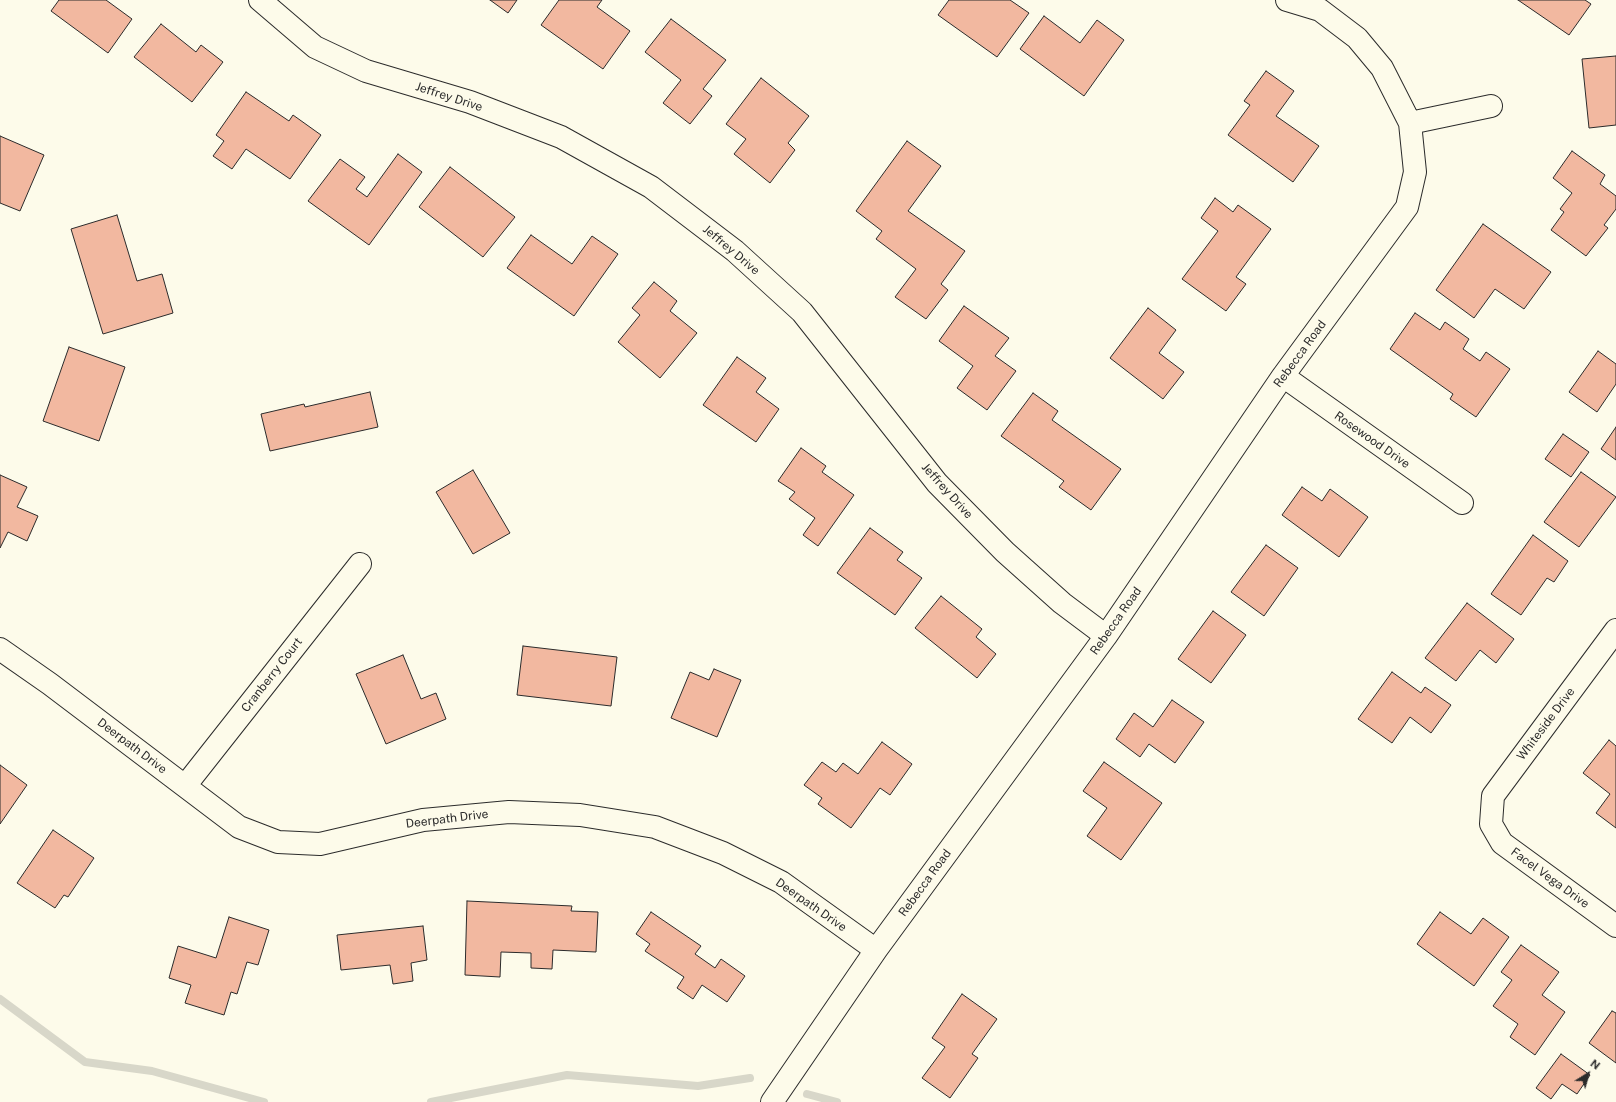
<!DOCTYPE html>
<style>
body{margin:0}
#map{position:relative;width:1616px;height:1102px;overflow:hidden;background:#fdfbea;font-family:"Public Sans",sans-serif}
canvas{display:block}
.north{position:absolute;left:1568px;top:1054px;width:40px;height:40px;-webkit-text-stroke:3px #fdfbea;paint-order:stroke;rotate:37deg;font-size:11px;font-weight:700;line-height:16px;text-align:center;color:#2b2b2b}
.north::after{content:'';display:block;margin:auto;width:14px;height:18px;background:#2b2b2b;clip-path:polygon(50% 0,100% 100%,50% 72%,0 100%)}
</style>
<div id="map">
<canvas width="1616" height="1102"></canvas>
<div class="north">N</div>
</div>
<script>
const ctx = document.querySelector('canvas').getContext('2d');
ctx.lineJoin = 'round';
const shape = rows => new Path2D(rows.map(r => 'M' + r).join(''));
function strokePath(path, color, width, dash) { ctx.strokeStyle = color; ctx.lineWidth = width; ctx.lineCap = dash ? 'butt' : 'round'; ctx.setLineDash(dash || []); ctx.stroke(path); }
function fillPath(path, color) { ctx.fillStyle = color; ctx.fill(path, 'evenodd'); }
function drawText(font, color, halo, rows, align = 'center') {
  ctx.font = font + ' "Public Sans",sans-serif'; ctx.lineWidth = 3; ctx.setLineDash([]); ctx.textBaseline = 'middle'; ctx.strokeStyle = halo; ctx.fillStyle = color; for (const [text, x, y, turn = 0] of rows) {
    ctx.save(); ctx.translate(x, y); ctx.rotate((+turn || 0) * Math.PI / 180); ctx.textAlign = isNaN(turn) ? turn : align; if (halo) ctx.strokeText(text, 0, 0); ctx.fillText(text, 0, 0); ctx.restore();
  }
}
strokePath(shape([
 [0,999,85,1062,152,1071,264,1102],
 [807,1094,837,1102],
 [431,1102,567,1075,698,1086,750,1078]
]), '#d8d7c9', 8);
const building = shape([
 [59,0,106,0,132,19,108,53,51,11,59,0],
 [490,0,517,0,508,13,490,0],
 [559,0,602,0,597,7,630,31,603,69,541,25,559,0],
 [949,0,1010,0,1029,13,997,57,938,15,949,0],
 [1518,0,1585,0,1591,4,1569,35,1518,0],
 [1044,16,1080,43,1097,20,1124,40,1084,96,1020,49,1044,16],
 [671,19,726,60,703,89,712,96,690,124,663,103,681,80,645,52,671,19],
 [161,24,196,52,201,45,223,62,192,102,134,57,161,24],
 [1616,56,1616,125,1589,128,1582,59,1616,56],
 [1266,71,1294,91,1276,116,1319,146,1293,182,1228,135,1250,105,1244,101,1266,71],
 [761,78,809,116,788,143,795,150,770,183,734,154,746,139,726,124,761,78],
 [246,92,289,121,293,115,321,135,290,179,246,149,232,169,213,156,224,141,216,135,246,92],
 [0,136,44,155,20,211,0,203,0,136],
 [907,141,941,166,908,211,965,251,941,284,948,290,926,319,895,297,916,269,876,239,882,231,856,211,907,141],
 [1572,151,1605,175,1600,184,1616,196,1616,209,1604,225,1608,228,1586,256,1551,230,1564,212,1560,209,1572,193,1553,178,1572,151],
 [398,154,422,172,369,245,308,201,340,159,365,177,356,189,367,197,398,154],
 [450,167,515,217,483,257,419,207,450,167],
 [1215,198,1233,212,1238,205,1271,229,1236,277,1246,284,1226,311,1182,279,1218,231,1201,218,1215,198],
 [117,215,137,281,162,274,173,313,103,334,71,229,117,215],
 [1483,224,1551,272,1524,309,1495,289,1474,318,1436,290,1483,224],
 [531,235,572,264,592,236,618,254,574,316,507,268,531,235],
 [654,282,677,301,670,311,697,333,660,378,618,342,640,315,632,308,654,282],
 [964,306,1009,338,995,356,1016,371,987,410,957,388,973,366,939,341,964,306],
 [1148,308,1176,330,1159,353,1184,372,1163,399,1110,358,1148,308],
 [1415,313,1440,330,1445,322,1469,339,1463,349,1480,361,1486,352,1510,369,1476,417,1450,399,1453,394,1390,349,1415,313],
 [69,347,125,367,99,441,43,421,69,347],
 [1598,351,1616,364,1616,384,1597,412,1569,392,1598,351],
 [737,357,766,378,756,392,779,409,756,442,703,405,737,357],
 [370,392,378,427,270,451,261,414,304,404,305,407,370,392],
 [1033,393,1058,411,1052,420,1121,469,1091,510,1059,487,1064,481,1001,436,1033,393],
 [1616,427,1616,460,1601,449,1616,427],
 [1563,434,1589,452,1571,477,1545,459,1563,434],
 [801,448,826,466,822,472,854,495,818,546,803,535,815,518,789,499,795,492,778,481,801,448],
 [473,470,510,533,473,554,436,492,473,470],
 [1581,472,1616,497,1579,547,1544,522,1581,472],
 [0,475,27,487,17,507,38,516,27,541,8,532,0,548,0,475],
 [1302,487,1322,501,1330,489,1368,517,1339,557,1282,515,1302,487],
 [870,528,903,552,897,560,922,578,895,615,837,573,870,528],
 [1533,535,1568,561,1554,582,1547,578,1521,615,1491,594,1533,535],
 [1266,545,1298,568,1264,616,1231,592,1266,545],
 [941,596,982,629,976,637,996,654,977,678,915,628,941,596],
 [1467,603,1514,639,1496,663,1480,650,1456,681,1425,658,1467,603],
 [1213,611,1246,635,1211,683,1178,659,1213,611],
 [523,646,617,657,611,706,517,695,523,646],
 [403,655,421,699,436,693,446,719,386,744,356,674,403,655],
 [714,669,741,680,717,737,671,718,690,672,709,680,714,669],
 [1392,672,1421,693,1425,687,1451,705,1431,733,1410,717,1392,743,1358,719,1392,672],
 [1172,700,1204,722,1175,763,1149,744,1140,757,1116,739,1134,713,1153,727,1172,700],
 [1609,740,1616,746,1616,828,1596,813,1610,794,1583,773,1609,740],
 [882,742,912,764,890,795,880,788,851,828,818,804,822,798,804,785,822,762,836,772,843,763,858,774,882,742],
 [1104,762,1162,803,1121,860,1087,836,1107,808,1083,791,1104,762],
 [0,765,27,785,0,824,0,765],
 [53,830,94,858,68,897,64,895,55,908,17,883,53,830],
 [467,901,572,906,571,911,598,912,596,952,553,950,552,969,531,968,531,953,501,952,500,977,465,975,467,901],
 [651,912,701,946,695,954,715,968,721,959,745,976,727,1002,702,985,693,999,677,988,684,977,645,951,650,944,636,934,651,912],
 [1440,912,1471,934,1483,918,1509,937,1474,986,1417,944,1440,912],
 [229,917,269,930,258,965,247,962,237,994,231,992,224,1015,185,1003,191,985,169,978,178,946,216,958,229,917],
 [423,926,427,960,411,963,413,981,393,984,390,965,341,970,337,935,423,926],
 [1521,945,1559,972,1542,995,1565,1012,1535,1055,1510,1037,1518,1024,1493,1006,1512,980,1501,972,1521,945],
 [962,994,997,1019,972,1054,978,1058,950,1098,922,1078,945,1047,932,1038,962,994],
 [1612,1011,1616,1013,1616,1063,1589,1043,1612,1011],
 [1561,1054,1590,1075,1577,1094,1562,1084,1551,1099,1536,1088,1561,1054]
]);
fillPath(building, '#f2b8a0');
strokePath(building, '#2b2b2b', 1);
const street = shape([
 [260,0,315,47,366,71,470,102,561,137,651,187,735,251,802,312,937,483,1005,552,1062,603,1106,636],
 [1410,123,1491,106],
 [1283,376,1462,503],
 [1616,630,1493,796,1491,824,1502,843,1616,926],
 [0,649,50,684,239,827,278,842,320,844,423,820,509,812,580,815,655,827,723,853,781,882,876,950],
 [185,786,360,564],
 [772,1102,876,950,1106,636,1283,376,1407,207,1415,172,1410,123,1382,68,1357,38,1320,10,1287,0]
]);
strokePath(street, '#2b2b2b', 24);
strokePath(street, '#fdfbea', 22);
drawText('12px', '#2b2b2b', '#fdfbea', [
 ["Jeffrey Drive",449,97,18],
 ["Jeffrey Drive",731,250,40],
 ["Rebecca Road",1300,354,-54],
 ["Rosewood Drive",1372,440,35],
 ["Jeffrey Drive",947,491,48],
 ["Rebecca Road",1116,621,-55],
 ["Cranberry Court",272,675,-52],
 ["Whiteside Drive",1546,724,-53],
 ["Deerpath Drive",132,746,37],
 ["Deerpath Drive",447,819,-7],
 ["Facel Vega Drive",1550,878,36],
 ["Rebecca Road",925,883,-54],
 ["Deerpath Drive",811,905,35]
]);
</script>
